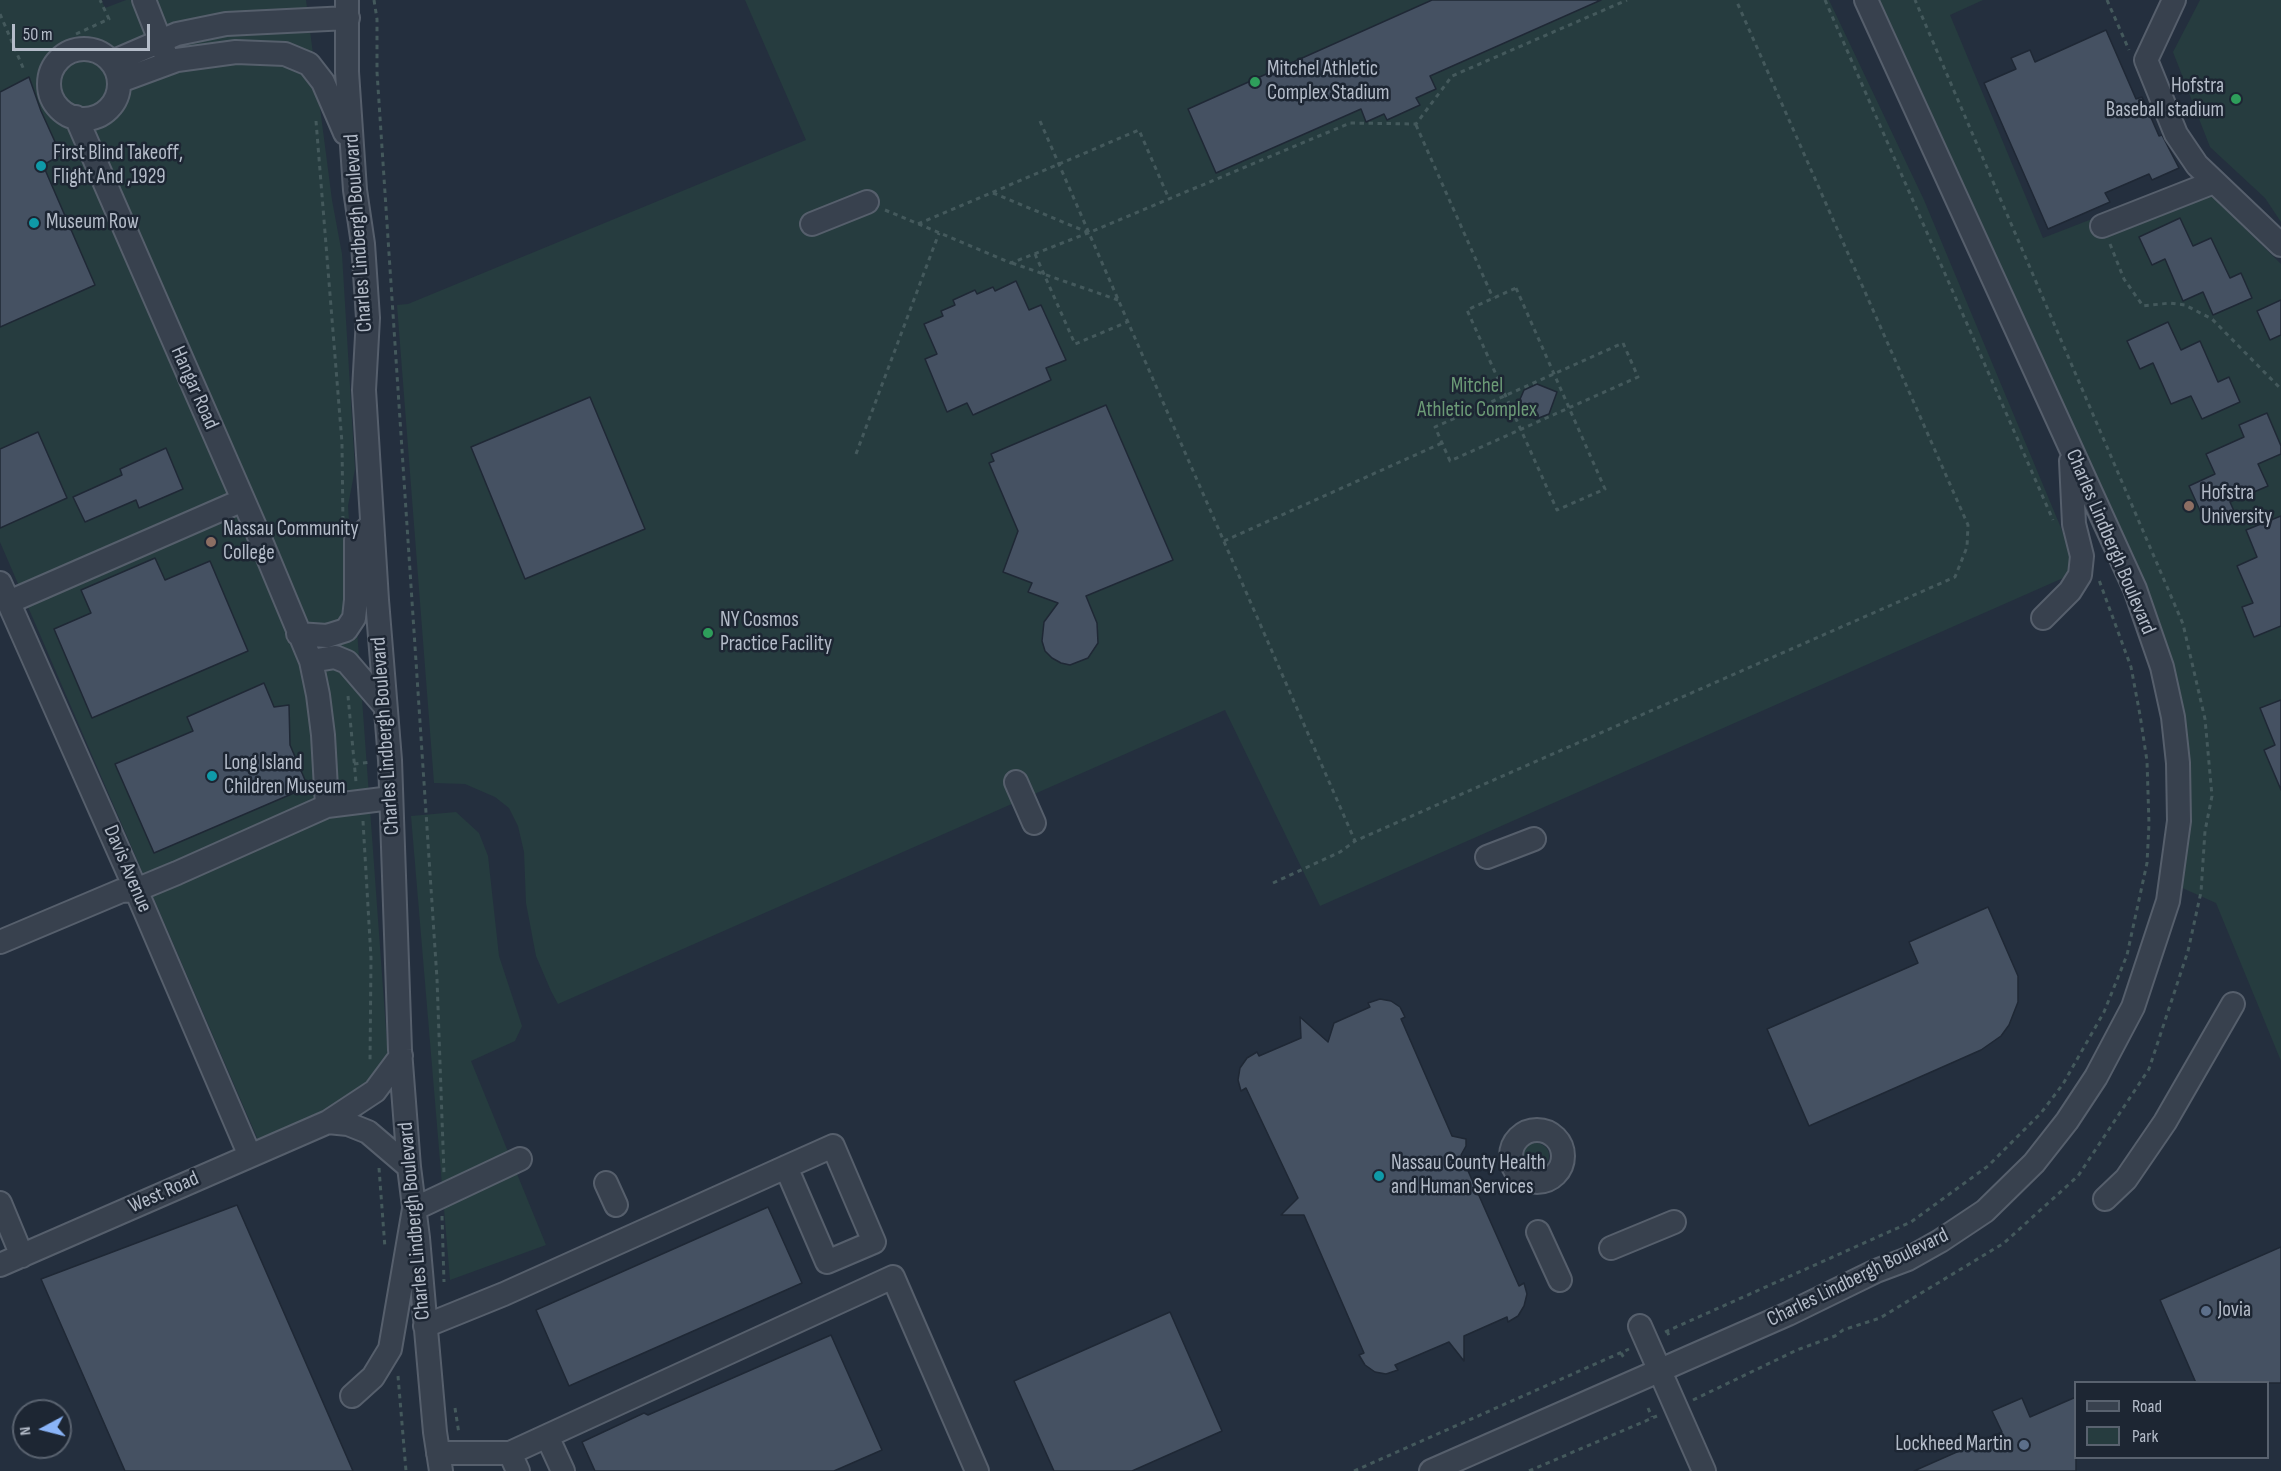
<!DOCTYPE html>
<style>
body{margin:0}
#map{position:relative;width:2281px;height:1471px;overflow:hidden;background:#242f3e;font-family:"Sofia Sans Condensed",sans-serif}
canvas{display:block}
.legend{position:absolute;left:2074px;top:1381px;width:195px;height:78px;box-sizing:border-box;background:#1d2633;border:2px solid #59626f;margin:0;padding:8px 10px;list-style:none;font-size:18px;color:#b4bcc9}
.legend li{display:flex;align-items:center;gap:12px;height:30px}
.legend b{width:30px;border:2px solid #59626f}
.north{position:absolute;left:12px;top:1399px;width:60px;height:60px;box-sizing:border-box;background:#1d2633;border:2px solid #59626f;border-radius:50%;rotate:263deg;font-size:16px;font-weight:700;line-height:24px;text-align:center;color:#b4bcc9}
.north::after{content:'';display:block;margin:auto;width:21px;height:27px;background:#8ab4f8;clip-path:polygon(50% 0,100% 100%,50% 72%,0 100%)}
.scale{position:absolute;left:12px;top:24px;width:138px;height:27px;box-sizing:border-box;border:3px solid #b4bcc9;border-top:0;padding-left:8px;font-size:18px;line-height:21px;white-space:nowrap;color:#b4bcc9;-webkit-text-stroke:4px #1d2633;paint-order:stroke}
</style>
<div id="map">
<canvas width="2281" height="1471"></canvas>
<ul class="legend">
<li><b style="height:8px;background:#38414e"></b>Road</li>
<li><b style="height:16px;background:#263c3f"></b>Park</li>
</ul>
<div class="north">N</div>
<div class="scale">50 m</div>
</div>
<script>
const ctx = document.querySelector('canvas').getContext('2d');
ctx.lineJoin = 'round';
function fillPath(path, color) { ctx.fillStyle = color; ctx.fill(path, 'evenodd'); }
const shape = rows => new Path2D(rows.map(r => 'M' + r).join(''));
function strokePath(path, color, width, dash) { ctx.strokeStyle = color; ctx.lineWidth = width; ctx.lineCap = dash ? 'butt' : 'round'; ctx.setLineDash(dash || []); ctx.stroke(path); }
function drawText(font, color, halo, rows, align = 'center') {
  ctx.font = font + ' "Sofia Sans Condensed",sans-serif'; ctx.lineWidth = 5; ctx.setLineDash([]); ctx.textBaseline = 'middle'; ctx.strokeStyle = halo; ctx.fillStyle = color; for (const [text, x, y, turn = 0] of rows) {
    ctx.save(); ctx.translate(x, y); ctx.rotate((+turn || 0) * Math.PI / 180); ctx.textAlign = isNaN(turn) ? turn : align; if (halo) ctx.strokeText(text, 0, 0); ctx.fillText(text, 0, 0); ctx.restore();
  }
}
fillPath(shape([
 [0,0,101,0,105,8,126,0,306,0,332,200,342,254,355,469,348,506,388,1057,359,1094,258,1140,0,542],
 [745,0,1829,0,1924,200,2079,571,1320,906,1225,710,558,1004,551,991,536,956,526,903,524,852,518,826,509,808,495,797,465,784,434,783,397,305,408,304,806,140],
 [1866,0,1983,0,1950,15,2043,238,2195,179,2281,264,2281,1061,2216,903,2171,883,2179,821,2162,667],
 [2200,0,2281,0,2281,222,2265,198,2210,147,2173,52],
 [456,812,479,833,488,856,499,956,522,1026,515,1041,471,1061,546,1245,450,1280,411,816],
 '1523 1156a13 13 0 1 1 26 0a13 13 0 1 1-26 0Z'
]), '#263c3f');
const building = shape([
 [1432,0,1601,0,1430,76,1436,89,1416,98,1420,105,1387,120,1384,114,1366,122,1361,109,1216,173,1188,109,1432,0],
 [2106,30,2136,99,2142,97,2159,136,2162,135,2179,168,2152,180,2149,174,2105,193,2110,202,2048,229,1984,83,2016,69,2011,58,2030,50,2035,62,2106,30],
 [29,77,41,111,61,155,43,165,95,285,0,327,0,92,29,77],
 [2180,218,2193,246,2211,238,2230,278,2241,273,2252,298,2213,315,2203,292,2183,301,2165,259,2152,265,2139,237,2180,218],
 [1016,281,1029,310,1041,305,1066,360,1046,368,1051,380,973,415,967,403,947,412,925,359,937,354,924,324,943,316,941,311,955,305,953,300,975,290,977,294,993,287,995,291,1016,281],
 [2281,300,2281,335,2270,340,2257,311,2281,300],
 [2168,322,2181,350,2200,341,2218,382,2229,377,2240,402,2202,419,2191,396,2171,404,2153,363,2140,369,2127,341,2168,322],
 [1537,384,1557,392,1549,414,1536,419,1515,411,1524,390,1537,384],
 [590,397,645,529,525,579,471,447,590,397],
 [1106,405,1173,560,1086,596,1097,623,1098,643,1088,658,1070,665,1061,663,1052,658,1045,651,1042,641,1044,622,1058,603,1028,592,1032,583,1003,572,1018,531,989,463,994,461,991,454,1106,405],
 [2267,413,2281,446,2281,454,2258,464,2268,486,2230,502,2234,511,2206,524,2189,486,2215,474,2206,454,2244,437,2239,425,2267,413],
 [38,432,67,498,0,528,0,449,38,432],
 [166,448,183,489,139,508,136,500,85,522,73,497,122,475,120,469,166,448],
 [2281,516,2281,626,2254,637,2242,607,2253,603,2237,566,2257,557,2246,530,2281,516],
 [155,558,165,580,210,561,248,651,92,718,54,629,91,613,81,590,155,558],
 [264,683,274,707,289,705,290,745,308,787,154,853,115,764,193,731,187,717,264,683],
 [2281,700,2281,790,2264,750,2275,745,2260,708,2281,700],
 [1988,907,2018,976,2018,1002,2009,1025,2001,1036,1981,1050,1809,1126,1767,1029,1918,963,1909,942,1988,907],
 [1380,999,1391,1001,1400,1007,1405,1017,1401,1019,1452,1136,1466,1139,1466,1146,1461,1155,1519,1286,1524,1283,1527,1294,1524,1306,1518,1316,1508,1322,1507,1317,1464,1336,1464,1361,1449,1342,1395,1365,1398,1370,1386,1374,1375,1372,1365,1365,1359,1355,1364,1353,1304,1215,1281,1215,1298,1198,1246,1088,1241,1091,1238,1080,1240,1068,1247,1058,1257,1052,1259,1056,1301,1038,1300,1017,1328,1042,1334,1023,1370,1007,1368,1003,1380,999],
 [237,1205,353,1471,125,1471,41,1279,237,1205],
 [768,1207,802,1283,569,1386,536,1310,768,1207],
 [2281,1247,2281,1383,2196,1383,2160,1300,2281,1247],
 [1170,1312,1222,1431,1132,1471,1054,1471,1014,1381,1170,1312],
 [831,1335,882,1450,834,1471,595,1471,582,1442,644,1413,648,1415,831,1335],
 [2076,1397,2076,1471,1914,1471,2002,1432,1992,1411,2022,1398,2030,1417,2076,1397]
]);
fillPath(building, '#455162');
strokePath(building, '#1f2835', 1.5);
const minor = shape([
 [144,0,165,53],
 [347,0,347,72,355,190,363,244,368,318,364,390,377,600,390,760,400,1050,409,1167,418,1238,435,1432,441,1471],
 [2174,0,2146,60,2176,134,2197,165,2281,245],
 '49 84a35 35 0 1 1 70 0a35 35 0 1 1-70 0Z',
 [112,62,177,34,226,24,348,18],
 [120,81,177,60,236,52,285,54,309,64,323,82,345,133],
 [76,117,256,529,311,661,318,695,323,735,327,806],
 [812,224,867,202],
 [2102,226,2214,182],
 [0,583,136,890,250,1156],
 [9,602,243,500],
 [2043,618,2070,591,2080,575,2082,556,2074,524,2071,461],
 [298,634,327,636,346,630,354,618,356,600,356,540,372,524],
 [311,661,335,657,347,662,384,705],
 [1016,782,1034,823],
 [1487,857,1534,839],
 [0,942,121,891,136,890,177,873,327,806,391,798],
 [328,1122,348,1124,368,1132,409,1167],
 '1511 1156a26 26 0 1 1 52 0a26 26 0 1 1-52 0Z',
 [606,1183,616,1205],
 [2105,1199,2126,1179,2165,1122,2233,1004],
 [0,1203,22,1256],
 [1538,1232,1560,1280],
 [1611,1248,1674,1222],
 [0,1265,328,1122,375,1091,401,1056],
 [425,1326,504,1294,786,1167,833,1146,874,1242,827,1262,786,1167],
 [1640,1326,1704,1471],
 [352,1396,373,1377,390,1349,414,1209,520,1159],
 [547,1436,563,1471],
 [438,1453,510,1453],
 [518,1471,510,1453,893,1277,977,1471],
 [1431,1471,1788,1314,1876,1271,1908,1259,1940,1241,1985,1211,2034,1163,2067,1121,2096,1077,2133,1007,2168,901,2179,821,2178,763,2173,717,2162,667,2135,589,1866,0]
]);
strokePath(minor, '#565f6c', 26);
strokePath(shape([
 [374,0,377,19,377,72,437,979,444,1174],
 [1825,0,2053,520],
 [2107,0,2129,50],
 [0,14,24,70],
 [76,34,109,19,100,0],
 [316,121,342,443,343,525],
 [1040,121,1355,841,1955,577,1967,547,1968,525,1736,0],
 [1416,125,1493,298],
 [993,193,1087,232],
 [885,210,1011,263,1088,233,1350,123,1416,124,1452,76,1627,0],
 [918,224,1139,130,1169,199],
 [2110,244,2124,279,2143,306,2170,303,2185,305,2212,319,2281,389],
 [1035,254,1075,344,1127,322],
 [1012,263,1118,300],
 [1516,288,1605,489,1557,510,1467,310,1516,288],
 [1623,343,1638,377,1450,461,1435,427,1623,343],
 [856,454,939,233],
 [1224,541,1442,443],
 [348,696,356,782],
 [354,764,371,762],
 [363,821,371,958,370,1063],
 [1273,883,1340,852,1355,841],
 [379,1168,385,1248],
 [442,1216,444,1282],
 [1667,1331,1670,1338],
 [1665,1332,1911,1222,1988,1166,2041,1113,2063,1084,2104,1012,2127,955,2147,863,2149,824,2147,761,2140,715,2131,667,2099,580],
 [1621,1353,1624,1358],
 [398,1376,406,1471],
 [1693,1400,1797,1350,1835,1336,1843,1330,1880,1318,2004,1243,2078,1176,2149,1069,2188,951,2201,892,2205,831,2212,796,2205,719,2183,624,1915,0],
 [455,1408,459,1434],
 [1648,1408,1652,1417],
 [1354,1471,1629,1349],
 [1529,1471,1657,1416]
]), '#44595c', 3, [4.5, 4.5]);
strokePath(minor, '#38414e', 22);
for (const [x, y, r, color] of [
 [1255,82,6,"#2e9e5b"],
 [2236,99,6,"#2e9e5b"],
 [41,166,6,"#0f9aa8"],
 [34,223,6,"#0f9aa8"],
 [2189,506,6,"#8d6e63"],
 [211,542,6,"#8d6e63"],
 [708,633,6,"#2e9e5b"],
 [212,776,6,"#0f9aa8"],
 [1379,1176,6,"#0f9aa8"],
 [2206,1311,6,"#5c6f8a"],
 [2024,1445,6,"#5c6f8a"]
]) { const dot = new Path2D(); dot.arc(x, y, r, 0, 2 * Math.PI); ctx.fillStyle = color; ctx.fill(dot); strokePath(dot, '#1d2633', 2); }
drawText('21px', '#b4bcc9', '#1d2633', [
 ["Mitchel Athletic",1267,70],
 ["Complex Stadium",1267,94],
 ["Hofstra",2224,87,"right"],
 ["Baseball stadium",2224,111,"right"],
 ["First Blind Takeoff,",53,154],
 ["Flight And ,1929",53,178],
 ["Museum Row",46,223],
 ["Hofstra",2201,494],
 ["University",2201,518],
 ["Nassau Community",223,530],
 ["College",223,554],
 ["NY Cosmos",720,621],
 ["Practice Facility",720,645],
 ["Long Island",224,764],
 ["Children Museum",224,788],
 ["Nassau County Health",1391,1164],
 ["and Human Services",1391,1188],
 ["Jovia",2218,1311],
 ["Lockheed Martin",2012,1445,"right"]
], 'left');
drawText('21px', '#b4bcc9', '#1d2633', [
 ["Charles Lindbergh Boulevard",359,233,-94],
 ["Hangar Road",194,388,66],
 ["Charles Lindbergh Boulevard",2110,542,67],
 ["Charles Lindbergh Boulevard",386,736,-94],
 ["Davis Avenue",127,869,67],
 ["West Road",164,1193,-24],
 ["Charles Lindbergh Boulevard",415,1221,-95],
 ["Charles Lindbergh Boulevard",1858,1278,-26]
]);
drawText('21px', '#6b9a76', '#1d2633', [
 ["Mitchel",1477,387],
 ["Athletic Complex",1477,411]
]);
</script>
